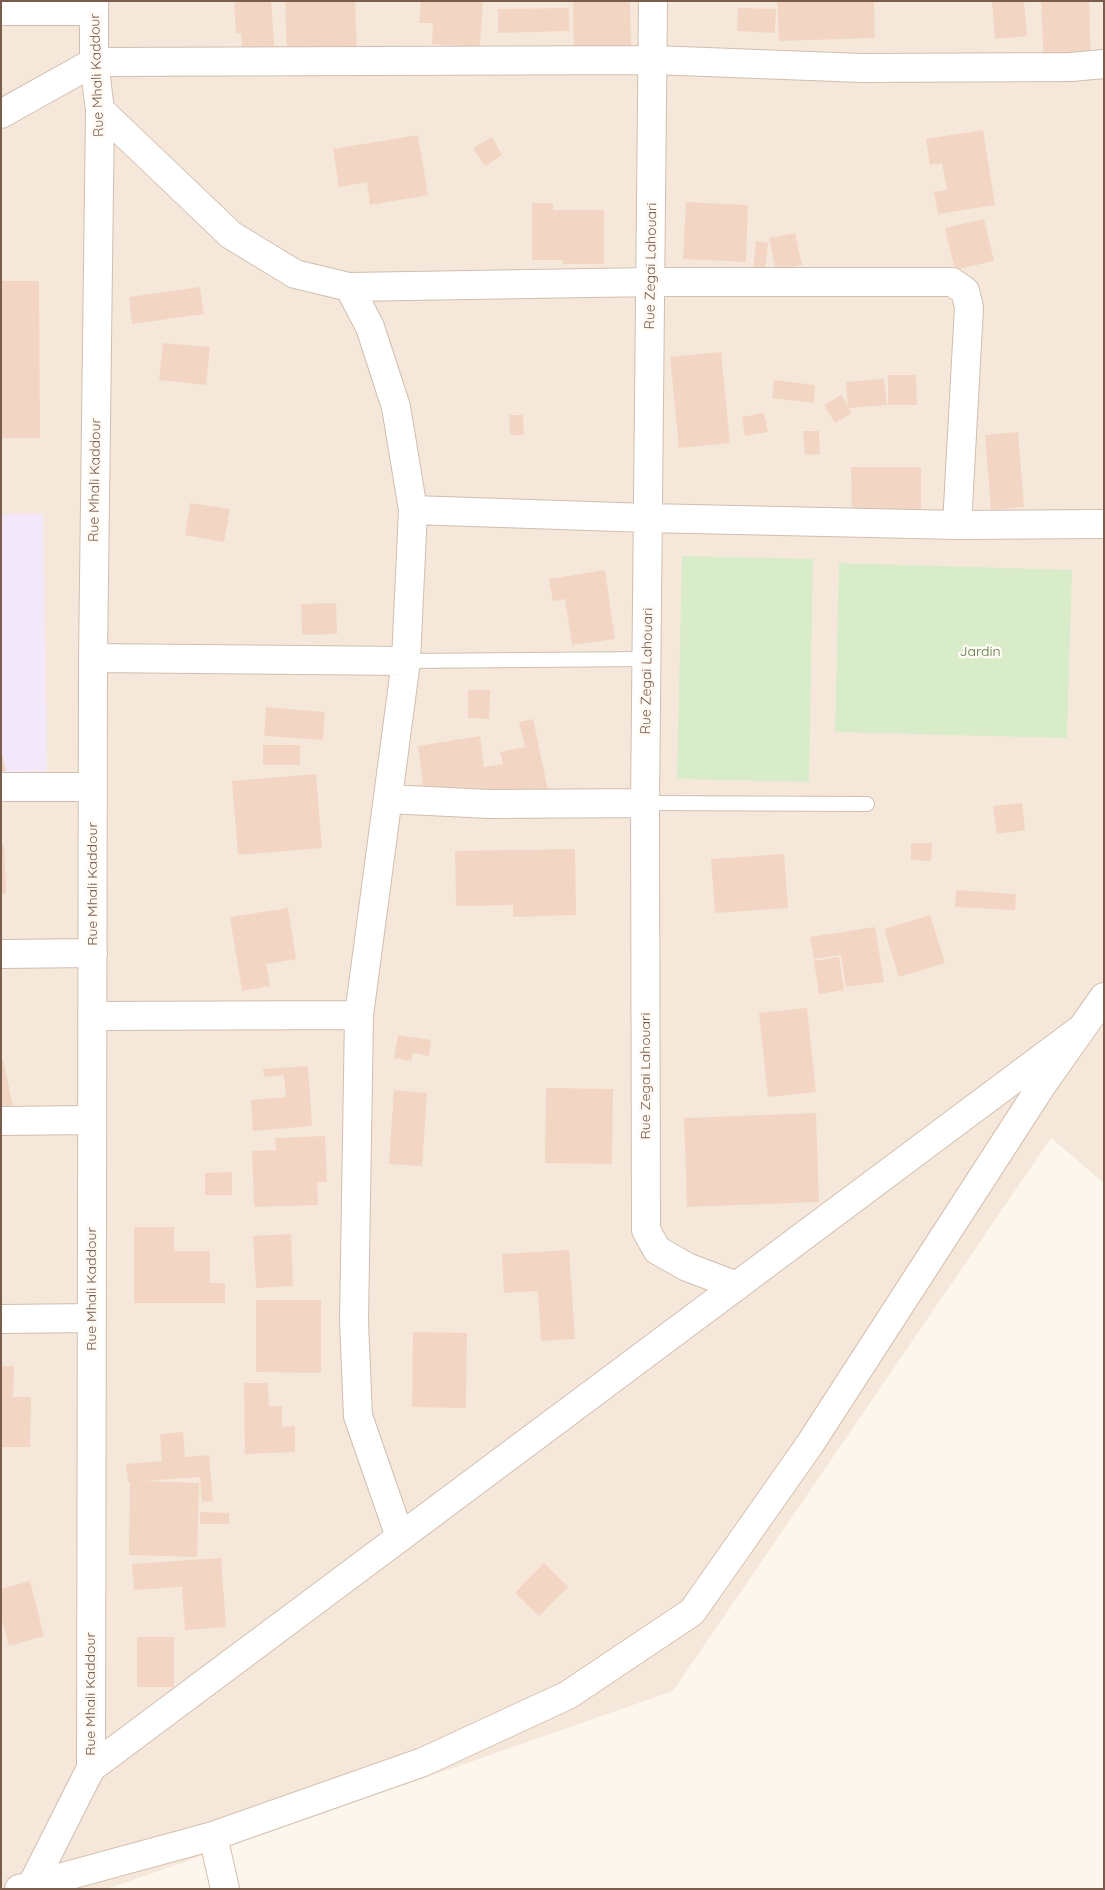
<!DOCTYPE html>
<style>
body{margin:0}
#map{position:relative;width:1105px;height:1890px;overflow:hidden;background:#fdf6ec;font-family:Quicksand,sans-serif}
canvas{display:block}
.frame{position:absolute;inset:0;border:2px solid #7a5c4d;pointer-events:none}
</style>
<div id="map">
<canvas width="1105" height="1890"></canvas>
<div class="frame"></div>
</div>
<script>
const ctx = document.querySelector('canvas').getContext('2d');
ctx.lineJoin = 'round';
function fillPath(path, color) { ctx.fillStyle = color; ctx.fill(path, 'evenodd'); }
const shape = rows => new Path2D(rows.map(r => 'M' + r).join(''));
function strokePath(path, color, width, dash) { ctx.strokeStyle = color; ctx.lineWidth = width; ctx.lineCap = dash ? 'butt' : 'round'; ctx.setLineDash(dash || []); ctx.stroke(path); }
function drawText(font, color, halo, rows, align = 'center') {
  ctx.font = font + ' Quicksand,sans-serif'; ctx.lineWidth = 5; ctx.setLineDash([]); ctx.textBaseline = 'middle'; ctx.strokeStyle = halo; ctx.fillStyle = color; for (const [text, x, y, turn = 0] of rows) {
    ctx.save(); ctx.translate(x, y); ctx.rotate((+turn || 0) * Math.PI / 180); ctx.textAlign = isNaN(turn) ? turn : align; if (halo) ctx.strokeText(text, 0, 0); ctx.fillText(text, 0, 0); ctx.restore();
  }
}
fillPath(shape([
 [1,1,1104,1,1104,1183,1051,1138,673,1691,107,1889,1,1889]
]), '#f5e8da');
fillPath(shape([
 [1,514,43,514,47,771,1,772]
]), '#f3e8fa');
fillPath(shape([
 [682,556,813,559,809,782,677,779],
 [839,563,1072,570,1067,738,835,732]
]), '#d8ecc9');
fillPath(shape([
 [234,1,271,1,275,56,243,59,241,33,236,33],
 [285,1,355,1,357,53,287,55],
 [421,1,483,1,480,47,432,44,433,23,419,23],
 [573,1,630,1,631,50,574,51],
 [777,1,874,1,875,38,779,41],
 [992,1,1024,1,1027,36,995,39],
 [1041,1,1089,1,1091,63,1044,65],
 [569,8,569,31,498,33,498,9],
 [738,8,776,9,775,33,737,31],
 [983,130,995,205,938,214,934,192,947,190,942,163,930,165,926,139],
 [418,135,428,195,370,205,367,182,339,187,333,149],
 [492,137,502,155,485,166,473,148],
 [686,202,748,205,746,262,683,259],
 [532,203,553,203,553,210,604,210,604,264,563,264,563,260,532,260],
 [984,219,994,261,955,270,945,228],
 [795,233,802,265,776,271,769,238],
 [756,241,768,243,765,271,753,270],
 [1,281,39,281,40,438,1,438],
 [200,287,204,314,132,324,129,297],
 [163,343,210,347,206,385,159,380],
 [721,352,730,443,679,448,670,357],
 [888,375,916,375,917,405,888,405],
 [884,379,887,405,849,408,852,413,835,423,824,405,841,395,848,406,846,382],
 [774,380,815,385,814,403,772,398],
 [764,413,768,432,745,436,742,417],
 [509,415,523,415,524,435,510,435],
 [803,431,819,431,820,454,805,455],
 [1018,432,1024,507,991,510,985,435],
 [851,467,921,467,921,517,852,517],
 [190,503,230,509,224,542,185,535],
 [605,570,615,639,572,645,565,599,553,601,549,579],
 [336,603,337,634,302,635,301,604],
 [468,690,490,690,489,719,468,718],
 [266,707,325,712,323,740,264,736],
 [533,719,548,790,490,803,487,790,425,799,418,746,480,736,484,767,503,764,500,752,525,747,519,722],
 [263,745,300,745,300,765,263,765],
 [2,753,6,771,1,772,1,754],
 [316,774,322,848,238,855,232,781],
 [1022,803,1025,830,997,834,993,806],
 [911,843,932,843,931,861,911,860],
 [1,845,4,845,6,894,1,894],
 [575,849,576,915,513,917,513,905,456,906,455,851],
 [784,854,788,908,715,913,711,859],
 [956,890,1016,894,1015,910,955,907],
 [288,908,296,959,266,964,270,986,242,991,230,917],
 [930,915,945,963,899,977,884,929],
 [875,927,884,982,846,987,841,955,814,959,810,937],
 [839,957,844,990,819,994,814,961],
 [807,1008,816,1092,768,1097,759,1013],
 [398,1035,431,1040,429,1056,413,1053,411,1061,394,1058],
 [3,1059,16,1121,1,1124,1,1060],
 [308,1066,312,1126,253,1131,251,1100,286,1097,284,1075,264,1077,263,1069],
 [546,1088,613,1089,612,1164,545,1163],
 [394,1090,427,1093,422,1166,389,1164],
 [816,1113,819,1202,687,1207,684,1118],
 [325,1136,327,1182,317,1182,318,1205,254,1207,252,1151,276,1150,275,1138],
 [232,1172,232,1195,205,1195,205,1173],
 [134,1227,174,1227,174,1251,210,1251,210,1283,225,1283,225,1303,134,1303],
 [291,1234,293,1286,256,1288,253,1236],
 [569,1250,575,1339,541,1341,538,1291,504,1293,502,1254],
 [256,1300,321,1300,321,1373,256,1372],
 [413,1332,467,1333,466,1408,412,1407],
 [1,1366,14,1366,13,1397,31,1397,30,1447,1,1447],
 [244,1383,268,1383,269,1406,282,1406,282,1427,295,1426,295,1452,245,1454],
 [183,1432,185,1457,209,1455,213,1501,202,1502,200,1477,144,1481,199,1483,197,1557,129,1555,130,1482,128,1482,126,1464,162,1461,160,1434],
 [200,1512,229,1513,229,1524,200,1524],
 [221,1558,226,1627,185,1630,182,1587,134,1590,132,1564],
 [544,1563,568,1587,539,1616,515,1593],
 [30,1581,44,1636,9,1646,1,1617,1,1589],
 [137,1637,174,1637,174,1687,137,1687]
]), '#f3d5c3');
const service = shape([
 [406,661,647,659],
 [645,803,867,804]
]);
const minor = shape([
 [653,1,645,803,646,1230,657,1250,687,1267,737,1286],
 [1,11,94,11],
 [100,110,231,235,295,274,349,287,651,282,952,282,965,291,969,307,957,525],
 [1,114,94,62,654,60,862,68,1071,67,1104,64],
 [349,287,370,327,396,407,413,510,406,661,359,1015,354,1321,358,1416,400,1537],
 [413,510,648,518,957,525,1104,524],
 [93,658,406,661],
 [1,787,93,787],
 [388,799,490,804,645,803],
 [1,954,93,953],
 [92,1016,359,1015],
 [1,1121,92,1120],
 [1,1319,92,1318],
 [91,1768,93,658,100,110,94,62,94,1],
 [32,1885,91,1768,1078,1031]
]);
const secondary = shape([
 [213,1836,225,1889],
 [19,1889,213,1836,423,1762,568,1695,692,1612,810,1444,1042,1085,1104,997]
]);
strokePath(service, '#d1beb0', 16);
strokePath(minor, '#d1beb0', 30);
strokePath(secondary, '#d6c0b0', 30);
strokePath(service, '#fff', 14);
strokePath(minor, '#fff', 28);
strokePath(secondary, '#fff', 28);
drawText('14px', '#7a5c4d', '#fffaf3', [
 ["Rue Mhali Kaddour",97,75,-92],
 ["Rue Zegai Lahouari",651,266,-89],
 ["Rue Mhali Kaddour",95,480,-89],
 ["Rue Zegai Lahouari",647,671,-89],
 ["Rue Mhali Kaddour",93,884,-90],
 ["Rue Zegai Lahouari",646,1076,-90],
 ["Rue Mhali Kaddour",92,1289,-90],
 ["Rue Mhali Kaddour",91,1694,-90]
]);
drawText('14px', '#537a41', '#fffaf3', [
 ["Jardin",980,652]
]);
</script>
